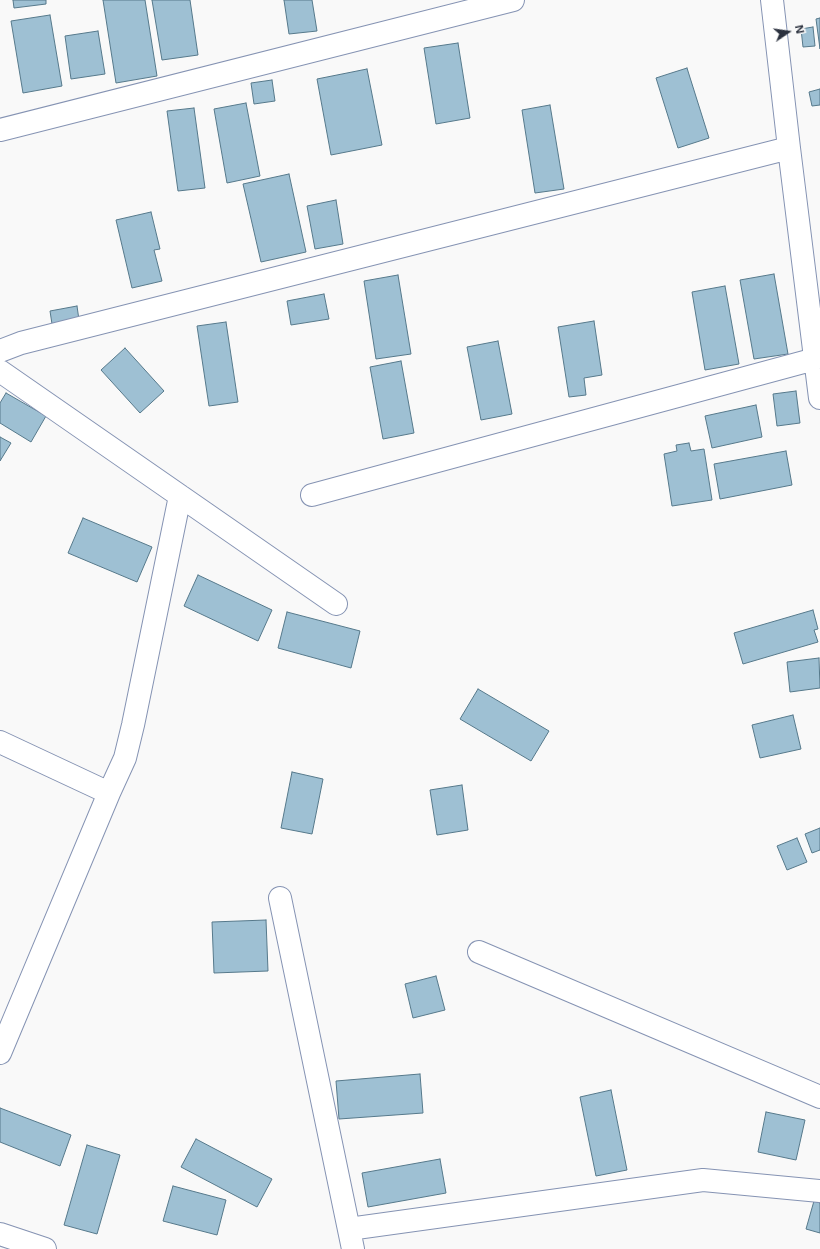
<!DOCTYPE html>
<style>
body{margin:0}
#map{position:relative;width:820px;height:1249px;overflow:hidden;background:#f9f9f9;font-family:"Noto Sans",sans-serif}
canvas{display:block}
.north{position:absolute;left:768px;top:12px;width:40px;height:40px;-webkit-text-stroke:3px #f9f9f9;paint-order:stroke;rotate:77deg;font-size:11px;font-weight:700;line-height:16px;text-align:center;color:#2c323f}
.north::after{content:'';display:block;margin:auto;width:14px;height:18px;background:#2c323f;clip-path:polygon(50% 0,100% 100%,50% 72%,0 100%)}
</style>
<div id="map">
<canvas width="820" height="1249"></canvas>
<div class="north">N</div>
</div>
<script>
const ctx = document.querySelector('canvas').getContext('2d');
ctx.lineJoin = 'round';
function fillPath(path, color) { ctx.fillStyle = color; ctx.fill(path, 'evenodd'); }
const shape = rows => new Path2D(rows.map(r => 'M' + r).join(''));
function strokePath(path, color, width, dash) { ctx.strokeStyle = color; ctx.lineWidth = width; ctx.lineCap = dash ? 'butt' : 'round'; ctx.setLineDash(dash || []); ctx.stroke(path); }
const building = shape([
 [13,0,46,0,46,4,14,8,13,0],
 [103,0,145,0,157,76,116,83,103,0],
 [152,0,190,0,198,55,162,60,152,0],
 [284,0,312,0,317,31,289,34,284,0],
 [50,15,62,86,23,93,11,21,50,15],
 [820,18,820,49,816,19,820,18],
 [813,27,815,46,803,47,801,29,813,27],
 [98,31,105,74,71,79,65,36,98,31],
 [458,43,470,118,436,124,424,48,458,43],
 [687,68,709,138,678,148,656,78,687,68],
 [367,69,382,145,331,155,317,79,367,69],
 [272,80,275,101,254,104,251,83,272,80],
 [820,89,820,105,812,106,809,92,820,89],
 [246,103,260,176,227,183,214,109,246,103],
 [550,105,564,189,535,193,522,110,550,105],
 [194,108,205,188,178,191,167,111,194,108],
 [289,174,306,252,261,262,243,184,289,174],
 [336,200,343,244,315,249,307,206,336,200],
 [151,212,160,249,154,250,162,281,132,288,116,220,151,212],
 [774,274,788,354,754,359,740,280,774,274],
 [398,275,411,354,376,359,364,281,398,275],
 [725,286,739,364,705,370,692,292,725,286],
 [324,294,329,319,291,325,287,301,324,294],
 [77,306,79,320,52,324,50,311,77,306],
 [594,321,602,375,584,378,586,395,569,397,558,327,594,321],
 [226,322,238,402,209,406,197,326,226,322],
 [498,341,512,414,481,420,467,347,498,341],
 [125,348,164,391,140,413,101,370,125,348],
 [401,361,414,433,383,439,370,367,401,361],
 [796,391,800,423,777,426,773,394,796,391],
 [6,393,46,416,31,442,0,423,0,403,6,393],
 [756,405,762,437,712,448,705,416,756,405],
 [0,437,11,443,0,461,0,437],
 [689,443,691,451,704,449,712,500,672,506,664,454,677,451,676,445,689,443],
 [786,451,792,485,720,499,714,464,786,451],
 [83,518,152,547,137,582,68,553,83,518],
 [198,575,272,610,258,641,184,606,198,575],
 [813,610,818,629,814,630,818,642,743,664,734,633,813,610],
 [287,612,360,631,351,668,278,648,287,612],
 [819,658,820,688,790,692,787,662,819,658],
 [478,689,549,731,531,761,460,719,478,689],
 [793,715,801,749,760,758,752,725,793,715],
 [292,772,323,779,312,834,281,828,292,772],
 [462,785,468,830,437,835,430,790,462,785],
 [820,828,820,850,812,853,805,834,820,828],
 [797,838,807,862,787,870,777,846,797,838],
 [266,920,268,971,214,973,212,922,266,920],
 [436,976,445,1010,413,1018,405,984,436,976],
 [420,1074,423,1113,339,1119,336,1081,420,1074],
 [611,1090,627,1170,596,1176,580,1097,611,1090],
 [0,1108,71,1135,60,1166,0,1142,0,1108],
 [766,1112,805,1120,796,1160,758,1152,766,1112],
 [196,1139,272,1179,257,1207,181,1167,196,1139],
 [87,1145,120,1155,97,1234,64,1225,87,1145],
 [440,1159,446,1193,368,1207,362,1173,440,1159],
 [173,1186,226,1200,217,1235,163,1221,173,1186],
 [814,1201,820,1203,820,1233,806,1229,814,1201]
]);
fillPath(building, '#9ec0d3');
strokePath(building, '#56798b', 1);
const minor = shape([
 [772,0,789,148,820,398],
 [0,130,513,0],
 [0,351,21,343,789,148],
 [0,371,336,604],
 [312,495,815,359],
 [0,742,109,793],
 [280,898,353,1249],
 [479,952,820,1097],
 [0,1053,109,793,125,758,133,725,180,496],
 [349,1229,703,1180,820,1191],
 [0,1234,45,1249]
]);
strokePath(minor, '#8593b3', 24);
strokePath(minor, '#fff', 22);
</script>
